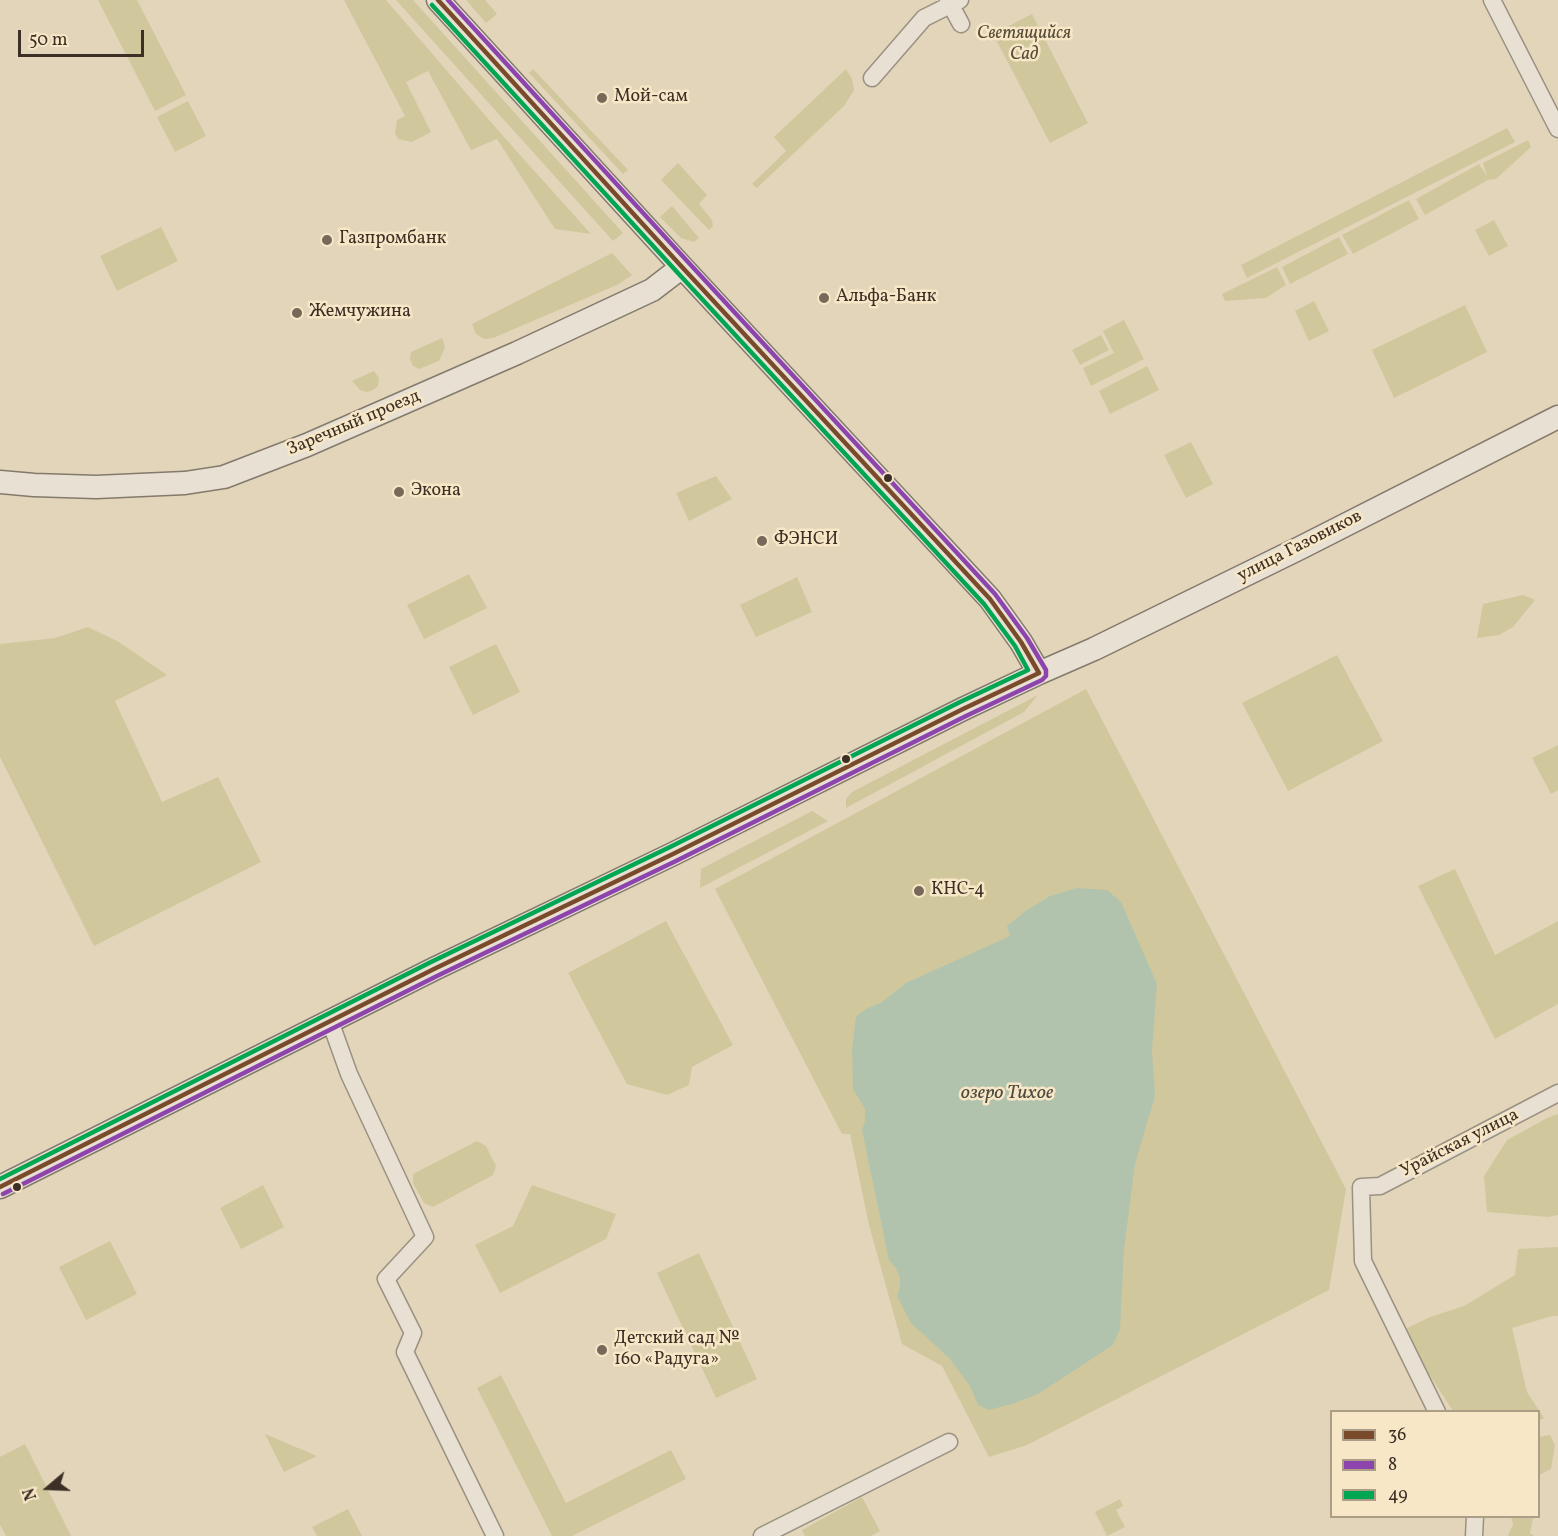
<!DOCTYPE html>
<meta charset="utf-8">
<style>
body{margin:0}
#map{position:relative;width:1558px;height:1536px;overflow:hidden;background:#e3d5ba;font-family:Vollkorn,serif}
canvas{display:block}
.legend{position:absolute;left:1330px;top:1410px;width:210px;height:108px;box-sizing:border-box;background:#f8e7c7;border:2px solid #ac9d87;margin:0;padding:8px 10px;list-style:none;font-size:18px;color:#3b2f26}
.legend li{display:flex;align-items:center;gap:12px;height:30px}
.legend b{width:30px;border:2px solid #ac9d87}
.north{position:absolute;left:18px;top:1458px;width:60px;height:60px;-webkit-text-stroke:4px #f8e7c7;paint-order:stroke;rotate:251deg;font-size:16px;font-weight:700;line-height:24px;text-align:center;color:#3b2f26}
.north::after{content:'';display:block;margin:auto;width:21px;height:27px;background:#3b2f26;clip-path:polygon(50% 0,100% 100%,50% 72%,0 100%)}
.scale{position:absolute;left:18px;top:30px;width:126px;height:27px;box-sizing:border-box;border:3px solid #3b2f26;border-top:0;padding-left:8px;font-size:18px;line-height:21px;white-space:nowrap;color:#3b2f26;-webkit-text-stroke:4px #f8e7c7;paint-order:stroke}
</style>
<div id="map">
<canvas width="1558" height="1536"></canvas>
<ul class="legend">
<li><b style="height:8px;background:#7a4b2a"></b>36</li>
<li><b style="height:8px;background:#8e44ad"></b>8</li>
<li><b style="height:8px;background:#00a651"></b>49</li>
</ul>
<div class="north">N</div>
<div class="scale">50 m</div>
</div>
<script>
const ctx = document.querySelector('canvas').getContext('2d');
ctx.lineJoin = 'round';
function fillPath(path, color) { ctx.fillStyle = color; ctx.fill(path, 'evenodd'); }
const shape = rows => new Path2D(rows.map(r => 'M' + r).join(''));
function strokePath(path, color, width, dash) { ctx.strokeStyle = color; ctx.lineWidth = width; ctx.lineCap = dash ? 'butt' : 'round'; ctx.setLineDash(dash || []); ctx.stroke(path); }
function drawText(font, color, halo, rows, align = 'center') {
  ctx.font = font + ' Vollkorn,serif'; ctx.lineWidth = 5; ctx.setLineDash([]); ctx.textBaseline = 'middle'; ctx.strokeStyle = halo; ctx.fillStyle = color; for (const [text, x, y, turn = 0] of rows) {
    ctx.save(); ctx.translate(x, y); ctx.rotate((+turn || 0) * Math.PI / 180); ctx.textAlign = isNaN(turn) ? turn : align; if (halo) ctx.strokeText(text, 0, 0); ctx.fillText(text, 0, 0); ctx.restore();
  }
}
fillPath(shape([
 [98,0,137,0,186,95,155,111],
 [344,0,386,0,503,136,591,234,555,229,497,139,471,150,428,71,406,82,431,132,412,142,398,139,395,133,397,120,405,116],
 [396,0,413,0,623,233,613,241],
 [466,0,485,0,497,14,486,23],
 [1032,14,1088,123,1050,143,993,34],
 [533,69,628,170,623,174,529,73],
 [846,69,852,79,854,90,844,106,757,188,752,184,786,151,774,137],
 [188,101,206,136,175,152,157,117],
 [1507,128,1515,142,1247,278,1241,265],
 [1528,140,1531,147,1496,179,1488,180,1425,215,1416,199,1479,164,1487,176,1483,163],
 [678,163,707,195,699,204,712,220,713,226,709,230,661,180],
 [1409,200,1419,219,1353,254,1342,235],
 [672,206,699,238,694,242,681,238,660,217],
 [1494,220,1508,246,1489,256,1475,230],
 [161,227,178,261,117,291,100,256],
 [1339,237,1348,254,1290,284,1282,267],
 [612,253,632,275,619,284,493,338,484,339,476,334,472,324],
 [1277,267,1286,285,1266,298,1225,301,1222,294],
 [1314,301,1329,331,1309,341,1295,311],
 [1465,305,1487,352,1394,398,1372,350],
 [1124,320,1144,359,1091,386,1083,368,1114,353,1103,331],
 [1101,335,1109,350,1080,365,1072,350],
 [442,338,445,347,439,361,419,369,413,366,410,359,411,352],
 [1147,366,1159,390,1110,414,1099,391],
 [374,371,379,378,378,386,373,390,367,392,360,390,352,381],
 [1191,442,1213,484,1186,498,1164,455],
 [716,476,732,499,689,521,676,493],
 [469,574,487,608,424,639,407,605],
 [797,577,812,612,756,637,740,605],
 [1523,595,1535,600,1513,627,1499,635,1477,638,1483,604],
 [88,627,119,642,167,675,115,701,162,802,218,777,261,862,94,946,0,757,0,644,55,638],
 [496,644,520,692,473,715,449,667],
 [1337,655,1383,741,1288,791,1242,703],
 [1086,689,1346,1189,1329,1290,1027,1445,989,1457,942,1366,902,1344,869,1225,850,1134,842,1134,715,889],
 [1038,695,1024,712,846,808,846,799,852,792],
 [1558,745,1558,790,1551,794,1532,758],
 [812,811,828,821,700,888,701,869],
 [1455,869,1495,955,1558,921,1558,1004,1495,1039,1418,886],
 [666,921,733,1045,692,1067,689,1085,667,1095,627,1084,568,973],
 [1558,1114,1558,1215,1548,1217,1487,1212,1484,1176,1507,1140,1547,1118],
 [477,1141,486,1146,496,1166,493,1175,433,1207,424,1203,413,1183,413,1174],
 [263,1185,284,1227,241,1249,220,1208],
 [532,1185,616,1214,606,1239,500,1293,475,1245,513,1226],
 [110,1241,137,1294,86,1320,59,1267],
 [1558,1247,1558,1316,1552,1316,1512,1328,1527,1392,1544,1418,1539,1421,1538,1412,1453,1411,1401,1331,1430,1317,1464,1306,1515,1275,1518,1249],
 [699,1253,757,1379,716,1398,657,1273],
 [501,1375,566,1503,671,1450,686,1479,572,1536,552,1536,477,1388],
 [265,1434,317,1456,284,1472],
 [1550,1435,1555,1445,1551,1469,1539,1475,1539,1437],
 [25,1444,71,1536,6,1536,0,1525,0,1457],
 [862,1497,880,1531,871,1536,805,1536,802,1530],
 [1120,1499,1123,1506,1116,1510,1125,1527,1107,1536,1095,1512],
 [348,1509,362,1536,317,1536,312,1527],
 [1511,1517,1533,1517,1530,1533,1534,1536,1508,1536,1513,1524]
]), '#d0c89c');
fillPath(shape([
 [1077,888,1107,890,1121,902,1157,984,1152,1051,1155,1096,1135,1164,1124,1249,1120,1329,1113,1345,1038,1394,1015,1403,989,1410,978,1405,970,1386,949,1358,911,1323,897,1296,900,1287,900,1277,895,1267,889,1260,862,1130,865,1121,865,1109,853,1089,852,1050,856,1017,866,1009,882,1002,906,983,1010,936,1007,926,1027,910,1050,896]
]), '#b1c3ad');
const street = shape([
 [948,0,961,24],
 [1492,0,1558,129],
 [872,78,924,18,960,0],
 [330,1021,349,1074,425,1237,386,1279,413,1333,405,1352,495,1536],
 [1437,1412,1363,1261,1361,1187,1380,1186,1558,1093],
 [762,1536,949,1442],
 [1474,1536,1475,1516]
]);
const secondary = shape([
 [0,482,34,485,96,487,185,483,224,477,307,445,517,353,652,290,682,267],
 [1039,673,1094,649,1300,548,1558,417],
 [0,1187,434,969,673,854,963,709,1039,673,1021,642,990,599,682,267,438,0]
]);
strokePath(street, '#9a9181', 19);
strokePath(secondary, '#837a6c', 25);
strokePath(street, '#e7e0d3', 16);
strokePath(secondary, '#e7e0d3', 22);
strokePath(shape([
 [0,1187,434,969,673,854,963,709,1039,673,1021,642,990,599,682,267,438,0]
]), '#7a4b2a', 4.5);
strokePath(shape([
 [3,1194,437,976,676,861,966,716,1042,680,1046,676,1046,670,1027,638,995,594,688,262,448,0]
]), '#8e44ad', 4.5);
strokePath(shape([
 [0,1179,431,962,670,847,960,702,1028,670,1015,646,984,604,677,272,432,5]
]), '#00a651', 4.5);
for (const [x, y, r, color] of [
 [602,98,6,"#76695a"],
 [327,240,6,"#76695a"],
 [824,298,6,"#76695a"],
 [297,313,6,"#76695a"],
 [888,478,5,"#3b2f26"],
 [399,492,6,"#76695a"],
 [762,541,6,"#76695a"],
 [846,759,5,"#3b2f26"],
 [919,891,6,"#76695a"],
 [17,1187,5,"#3b2f26"],
 [602,1350,6,"#76695a"]
]) { const dot = new Path2D(); dot.arc(x, y, r, 0, 2 * Math.PI); ctx.fillStyle = color; ctx.fill(dot); strokePath(dot, '#f8e7c7', 2); }
drawText('italic 18px', '#564c39', '#f8e7c7', [
 ["Светящийся",1024,35],
 ["Сад",1024,56]
]);
drawText('18px', '#3b2f26', '#f8e7c7', [
 ["Мой-сам",614,98],
 ["Газпромбанк",339,240],
 ["Альфа-Банк",836,298],
 ["Жемчужина",309,313],
 ["Экона",411,492],
 ["ФЭНСИ",774,541],
 ["КНС-4",931,891],
 ["Детский сад №",614,1340],
 ["160 «Радуга»",614,1361]
], 'left');
drawText('18px', '#3b2f26', '#f8e7c7', [
 ["Заречный проезд",354,424,-23],
 ["улица Газовиков",1300,547,-27],
 ["Урайская улица",1460,1144,-27]
]);
drawText('italic 20px', '#4e4b40', '#f8e7c7', [
 ["озеро Тихое",1007,1094]
]);
</script>
